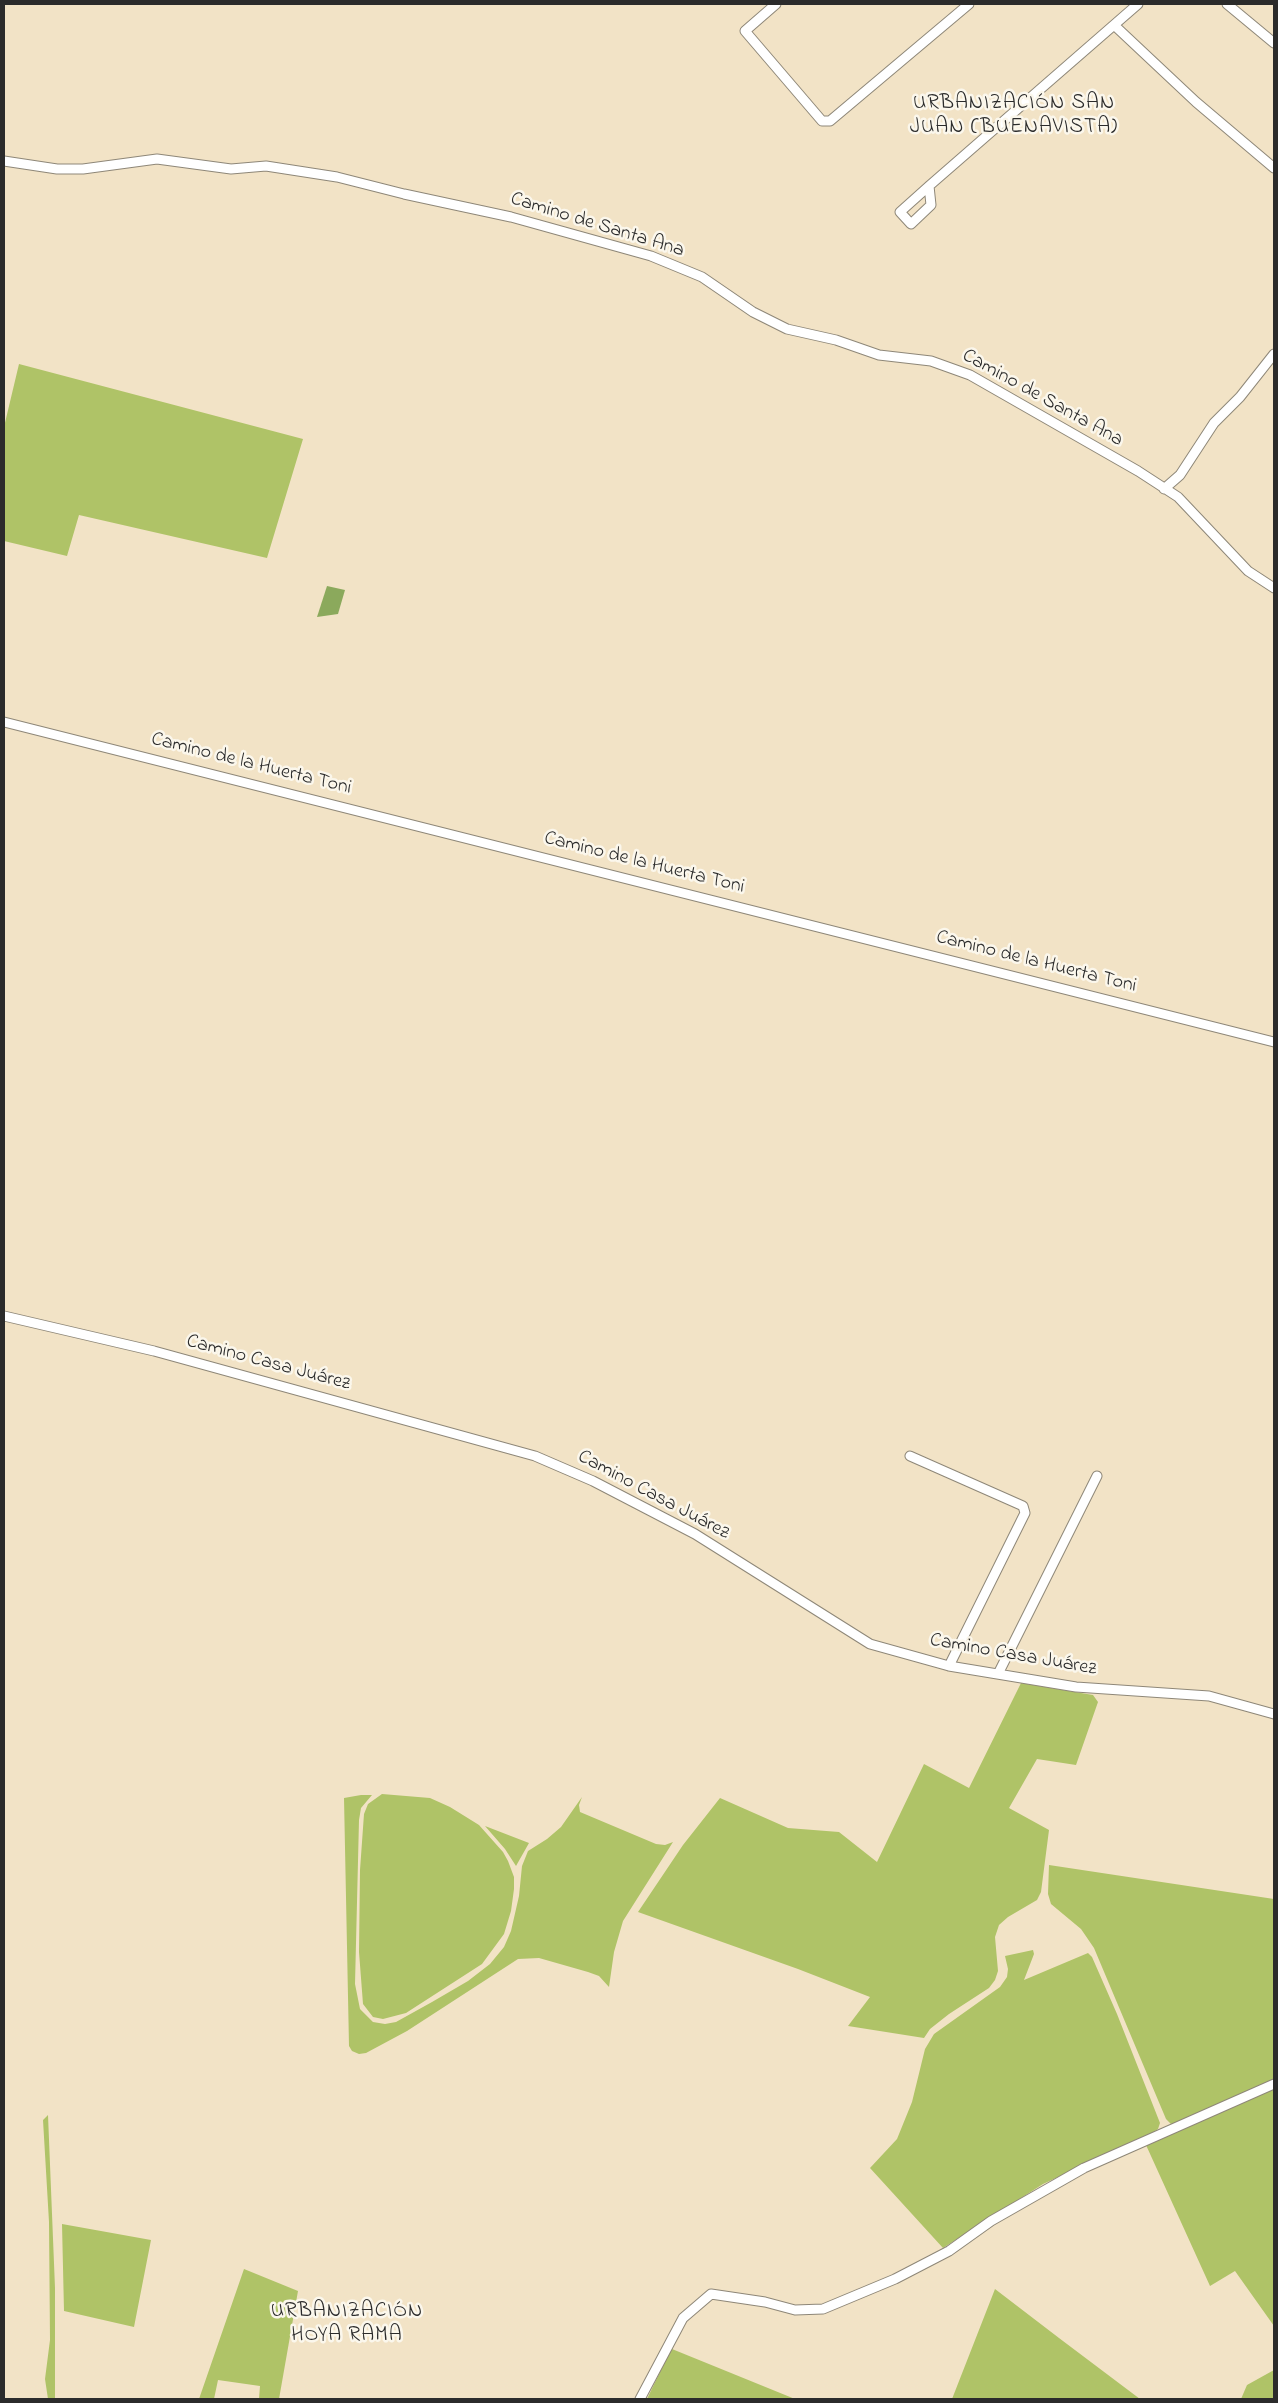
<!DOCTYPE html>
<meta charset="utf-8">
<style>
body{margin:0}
#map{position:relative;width:1278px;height:2403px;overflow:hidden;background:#f2e3c6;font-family:"Indie Flower",sans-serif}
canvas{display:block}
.frame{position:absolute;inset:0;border:5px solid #2b2b2b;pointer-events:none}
</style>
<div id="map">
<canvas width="1278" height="2403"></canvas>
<div class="frame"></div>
</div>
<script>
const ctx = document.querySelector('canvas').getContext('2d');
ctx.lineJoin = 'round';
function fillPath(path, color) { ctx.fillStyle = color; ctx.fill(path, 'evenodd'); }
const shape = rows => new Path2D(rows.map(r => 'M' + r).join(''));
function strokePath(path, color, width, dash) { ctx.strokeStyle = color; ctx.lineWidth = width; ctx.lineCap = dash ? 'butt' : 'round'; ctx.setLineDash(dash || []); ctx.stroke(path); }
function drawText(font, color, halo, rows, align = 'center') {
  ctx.font = font + ' "Indie Flower",sans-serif'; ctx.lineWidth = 5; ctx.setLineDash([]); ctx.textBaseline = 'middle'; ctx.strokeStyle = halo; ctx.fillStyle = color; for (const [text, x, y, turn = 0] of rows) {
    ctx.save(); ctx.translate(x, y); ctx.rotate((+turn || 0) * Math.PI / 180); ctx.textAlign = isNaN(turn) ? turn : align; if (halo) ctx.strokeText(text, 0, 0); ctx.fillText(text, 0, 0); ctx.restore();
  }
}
fillPath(shape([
 [19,364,303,439,267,558,79,515,67,556,4,541,4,427],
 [1021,1683,1093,1695,1098,1702,1076,1765,1037,1759,1009,1808,1049,1830,1041,1892,1037,1900,1008,1917,999,1925,995,1937,998,1971,995,1980,989,1988,949,2014,930,2029,924,2038,848,2026,870,1997,798,1969,638,1912,683,1845,720,1798,788,1828,839,1832,877,1862,924,1764,969,1788],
 [382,1794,430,1798,450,1807,479,1825,503,1852,508,1861,514,1877,514,1889,511,1911,504,1934,482,1964,406,2013,383,2019,373,2017,363,2004,359,1952,360,1870,364,1814,368,1804],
 [361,1795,372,1795,361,1808,359,1820,355,1984,360,2009,373,2022,385,2024,396,2022,432,2002,468,1981,490,1964,504,1947,511,1931,519,1896,522,1866,528,1851,547,1839,561,1827,582,1797,579,1805,580,1812,656,1844,665,1845,673,1842,623,1921,614,1952,609,1987,599,1976,588,1972,539,1958,518,1959,407,2031,366,2053,359,2054,352,2051,349,2046,344,1798],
 [485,1826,529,1843,516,1866,505,1849],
 [1049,1865,1274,1899,1274,2080,1178,2123,1171,2124,1166,2119,1094,1948,1081,1929,1051,1904,1048,1894],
 [1033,1950,1034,1954,1024,1980,1088,1953,1092,1957,1117,2014,1160,2123,1158,2129,1151,2134,1043,2184,943,2248,870,2168,897,2139,912,2102,925,2049,934,2034,1000,1987,1007,1977,1008,1969,1005,1956],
 [1274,2087,1274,2326,1235,2271,1210,2286,1146,2145],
 [48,2115,55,2288,55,2399,48,2399,45,2379,50,2340,49,2222,43,2120],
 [62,2224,151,2240,134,2327,64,2311],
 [244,2269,298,2291,279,2399,259,2399,260,2386,218,2380,214,2399,199,2399],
 [995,2289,1059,2338,1140,2399,952,2399],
 [671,2349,672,2349,795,2399,647,2399],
 [1274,2370,1274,2399,1241,2399,1247,2385]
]), '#afc367');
fillPath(shape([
 [327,586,345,590,338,614,317,617]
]), '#8ba95c');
const street = shape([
 [776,4,745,31,822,121,830,121,969,4],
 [1227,4,1274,43],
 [1114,25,1196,102,1274,168],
 [4,161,57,169,83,169,157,159,231,169,266,166,337,177,404,194,511,217,651,256,702,277,753,312,787,329,836,340,879,355,931,361,970,375,1138,471,1178,497,1248,571,1274,588],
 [929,186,931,205,911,224,900,212,929,186,1138,4],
 [1164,489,1180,475,1214,423,1240,397,1274,354],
 [4,722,1274,1042],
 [4,1316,154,1351,535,1456,593,1481,695,1534,870,1644,949,1666,1076,1687,1209,1696,1274,1714],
 [910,1456,1023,1506,1025,1513,949,1666],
 [998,1674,1097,1476],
 [640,2399,683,2318,711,2294,765,2302,795,2310,823,2309,895,2279,949,2251,991,2221,1084,2168,1274,2084]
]);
strokePath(street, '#8e8778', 11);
strokePath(street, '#fff', 9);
drawText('20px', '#2b2b2b', '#fbf7ec', [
 ["Camino de Santa Ana",597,226,17],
 ["Camino de Santa Ana",1042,399,29],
 ["Camino de la Huerta Toni",251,765,14],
 ["Camino de la Huerta Toni",644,864,14],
 ["Camino de la Huerta Toni",1036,963,14],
 ["Camino Casa Juárez",268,1364,15],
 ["Camino Casa Juárez",653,1496,28],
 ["Camino Casa Juárez",1013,1656,10]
]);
ctx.letterSpacing = '1px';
drawText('21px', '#2b2b2b', '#fbf7ec', [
 ["URBANIZACIÓN SAN",1014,105],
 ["JUAN (BUENAVISTA)",1014,129],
 ["URBANIZACIÓN",347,2313],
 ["HOYA RAMA",347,2337]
]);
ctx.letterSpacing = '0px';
</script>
